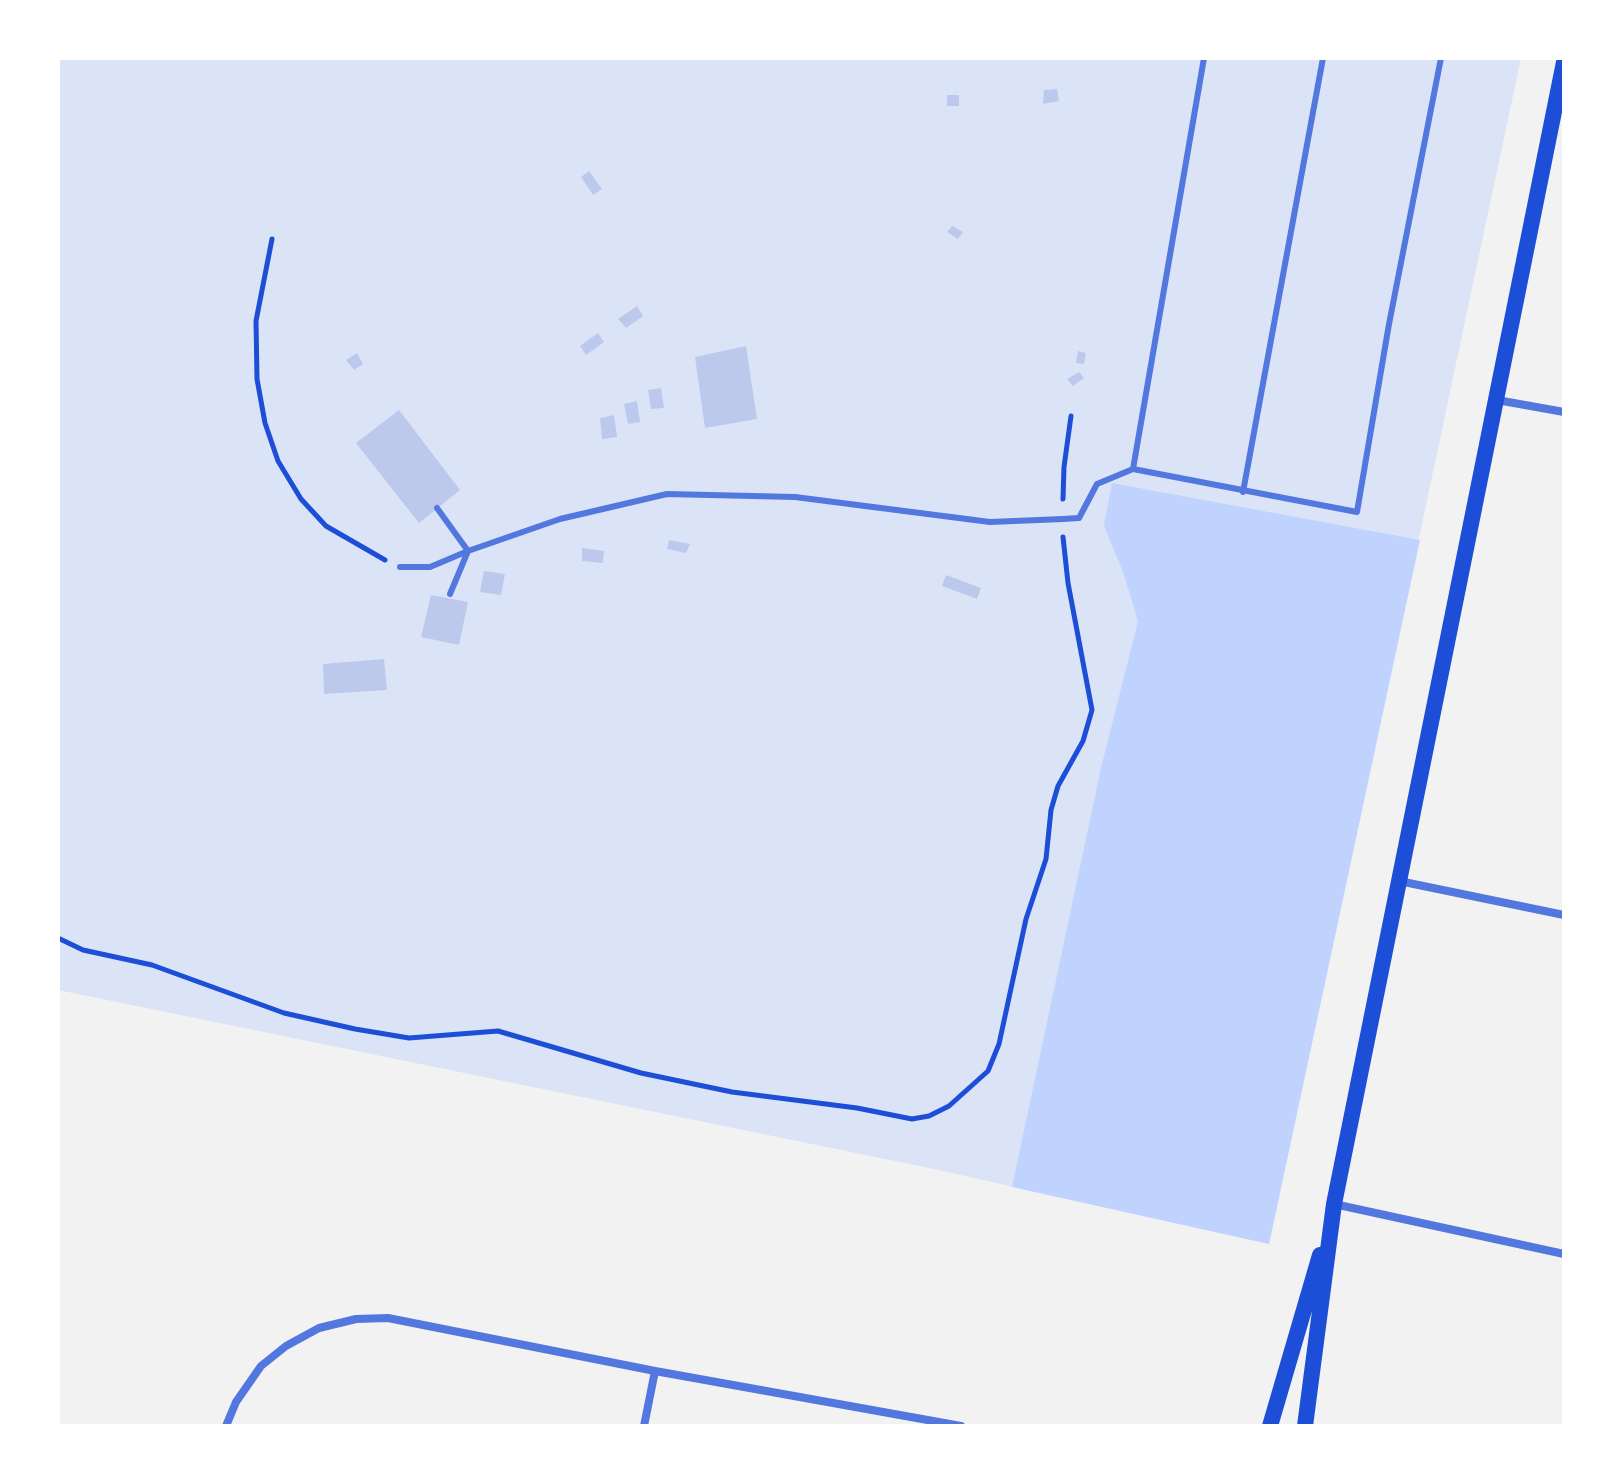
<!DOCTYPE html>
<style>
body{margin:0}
#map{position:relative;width:1622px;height:1484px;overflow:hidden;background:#f2f2f2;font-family:"Alegreya Sans",sans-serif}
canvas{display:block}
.frame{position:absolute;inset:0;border:60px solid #fff;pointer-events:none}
</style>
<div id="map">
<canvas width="1622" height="1484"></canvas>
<div class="frame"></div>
</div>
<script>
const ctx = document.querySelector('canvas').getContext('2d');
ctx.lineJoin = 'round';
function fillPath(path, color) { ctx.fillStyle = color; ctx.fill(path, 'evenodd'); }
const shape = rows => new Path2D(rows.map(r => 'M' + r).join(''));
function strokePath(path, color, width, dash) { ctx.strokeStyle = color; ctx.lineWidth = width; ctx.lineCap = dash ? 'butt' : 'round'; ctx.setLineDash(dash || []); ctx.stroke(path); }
fillPath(shape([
 [58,58,1521,58,1269,1244,934,1169,58,990]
]), '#dbe4f7');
fillPath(shape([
 [1112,483,1420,540,1269,1244,1012,1187,1101,768,1138,621,1123,572,1104,526]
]), '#bfd3fe');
fillPath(shape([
 [1057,89,1059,101,1043,104,1044,90],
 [947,95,959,95,959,106,947,106],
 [589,171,602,189,593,195,581,177],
 [952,226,963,232,958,239,947,232],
 [637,306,643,316,626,328,618,319],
 [598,333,604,342,586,355,580,346],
 [746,346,757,419,705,428,695,357],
 [1078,351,1086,353,1084,364,1076,363],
 [357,353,363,364,354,370,346,360],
 [1079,372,1084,378,1073,386,1067,379],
 [661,388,664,408,651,409,648,390],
 [637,401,640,422,628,424,624,404],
 [399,410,460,490,419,523,356,443],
 [614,415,617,437,602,439,600,418],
 [669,540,690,544,686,553,667,549],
 [582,548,604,551,603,563,582,561],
 [484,571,505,574,501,595,480,592],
 [946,575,981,588,977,599,942,586],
 [431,595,468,602,459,645,421,637],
 [384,659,387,690,324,694,323,664]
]), '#bdc9ec');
strokePath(shape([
 [272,239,256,321,257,379,265,423,278,461,301,499,326,526,385,560],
 [1063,499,1064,467,1071,416],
 [58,938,83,950,152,965,284,1013,355,1029,409,1038,498,1031,641,1073,732,1092,857,1108,912,1119,929,1116,949,1106,988,1071,999,1044,1026,919,1046,859,1051,810,1058,786,1083,741,1092,710,1068,583,1063,537]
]), '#1d4ed8', 5);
strokePath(shape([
 [1133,469,1204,58],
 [1243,492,1323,58],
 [400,567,430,567,468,551,437,508],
 [450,594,468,551,560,519,667,494,795,497,990,522,1063,519,1079,518,1097,484,1133,469,1357,512,1389,324,1441,58]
]), '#5277de', 6);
strokePath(shape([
 [1497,400,1564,412],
 [1399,881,1564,915],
 [1334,1204,1564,1254],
 [226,1426,236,1402,261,1366,286,1346,319,1328,356,1319,388,1318,655,1371,961,1426],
 [644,1426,655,1371]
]), '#5277de', 8);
strokePath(shape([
 [1270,1426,1320,1255],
 [1305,1426,1334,1204,1564,62]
]), '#1d4ed8', 16);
</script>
